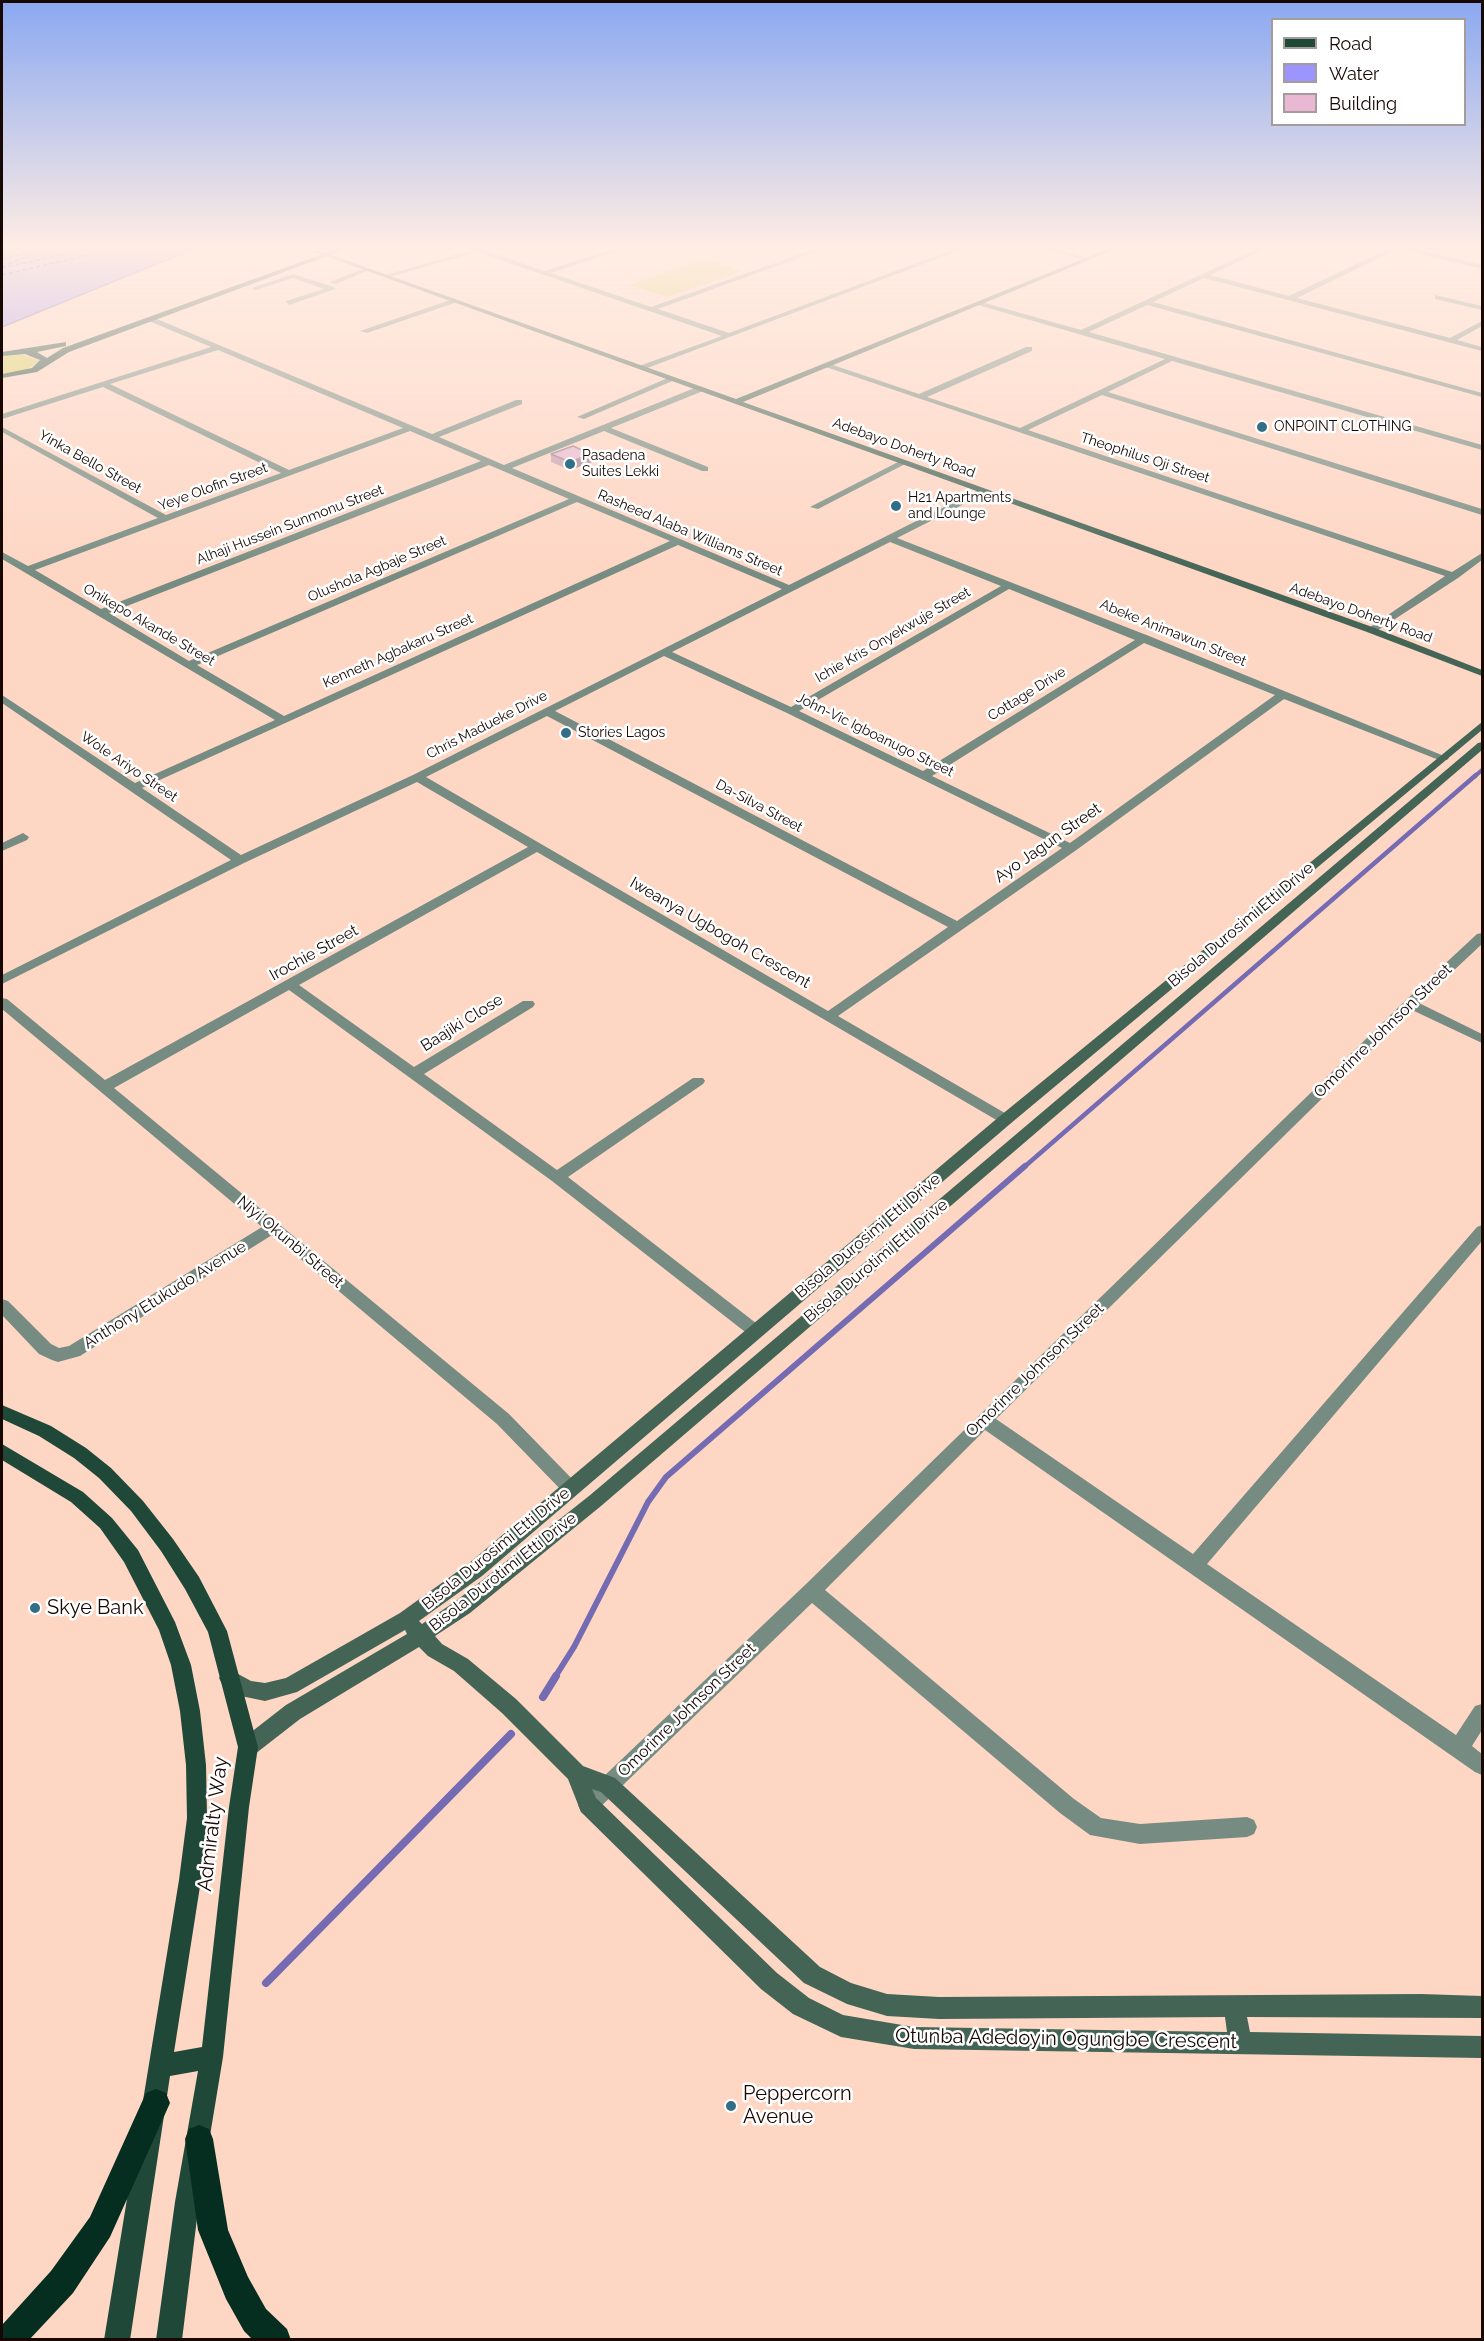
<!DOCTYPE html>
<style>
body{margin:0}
#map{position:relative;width:1484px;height:2341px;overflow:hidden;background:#fed6c4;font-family:Raleway,sans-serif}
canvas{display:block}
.frame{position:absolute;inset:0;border:3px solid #180803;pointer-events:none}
.legend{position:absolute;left:1271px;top:18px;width:195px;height:108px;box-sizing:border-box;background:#fff;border:2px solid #a39c9a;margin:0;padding:8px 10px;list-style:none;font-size:18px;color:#180803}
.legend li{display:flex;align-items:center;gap:12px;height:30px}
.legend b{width:30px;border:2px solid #a39c9a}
</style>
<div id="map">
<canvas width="1484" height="2341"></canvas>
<div class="frame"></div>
<ul class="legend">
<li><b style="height:8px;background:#1f4838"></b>Road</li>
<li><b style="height:16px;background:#9d95ff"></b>Water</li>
<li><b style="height:16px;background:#e9b9d3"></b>Building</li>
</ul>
</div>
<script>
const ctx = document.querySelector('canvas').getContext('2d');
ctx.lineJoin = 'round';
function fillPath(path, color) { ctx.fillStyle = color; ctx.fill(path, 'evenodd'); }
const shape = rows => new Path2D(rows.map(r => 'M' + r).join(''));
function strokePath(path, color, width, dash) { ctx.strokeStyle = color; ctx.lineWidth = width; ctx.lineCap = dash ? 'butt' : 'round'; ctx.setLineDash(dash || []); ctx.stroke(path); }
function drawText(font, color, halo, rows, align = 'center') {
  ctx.font = font + ' Raleway,sans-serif'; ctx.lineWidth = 5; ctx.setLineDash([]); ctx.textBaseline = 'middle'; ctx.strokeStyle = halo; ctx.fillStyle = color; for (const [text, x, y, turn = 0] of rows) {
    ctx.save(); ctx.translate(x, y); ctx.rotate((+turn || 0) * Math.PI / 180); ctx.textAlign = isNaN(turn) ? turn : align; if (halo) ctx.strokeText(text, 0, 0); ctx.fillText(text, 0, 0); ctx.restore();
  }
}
fillPath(shape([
 [704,259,742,271,667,297,629,285],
 [19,354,37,359,38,361,27,370,2,374,2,355]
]), '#d9d15d');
const water = shape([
 [2,246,206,246,196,248,2,327,2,246]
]);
fillPath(water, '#9d95ff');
strokePath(water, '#756bb3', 1.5);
strokePath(shape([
 [1474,777,1482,770]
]), '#756bb3', 4);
strokePath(shape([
 [1023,1168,1476,775]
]), '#756bb3', 4.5);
strokePath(shape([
 [555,1677,574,1647,648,1502,666,1477,1025,1166]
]), '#756bb3', 6);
strokePath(shape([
 [543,1697,556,1676],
 [266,1983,511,1734]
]), '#756bb3', 8);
strokePath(shape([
 [2,252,29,246],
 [2,254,8,251],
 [2,259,59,246],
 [2,267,37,252],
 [2,268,101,246],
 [2,275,128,246]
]), '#38138f', 1.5, [4, 3]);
fillPath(shape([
 [485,246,488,248,484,250,544,271,624,246,633,246,551,273,651,307,823,246,832,246,658,309,729,333,962,246,971,246,642,370,638,368,639,366,722,336,477,252,389,277,383,276,485,246],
 [1034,246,1044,246,1090,259,1087,261,1034,246],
 [1263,246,1271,246,1210,275,1289,296,1394,246,1403,246,1482,265,1482,269,1398,249,1297,298,1450,338,1482,321,1482,326,1457,340,1482,347,1482,351,1204,278,1153,302,1482,393,1482,397,1147,305,1089,332,1482,445,1482,450,1172,361,1108,392,1482,509,1482,515,1102,395,1028,430,1452,572,1482,553,1482,560,1458,578,1375,632,1366,630,1445,576,823,366,830,364,919,394,1026,347,1032,347,1032,351,927,397,1020,428,1165,359,978,305,978,301,1081,330,1263,246],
 [366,268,371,269,336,284,329,282,366,268],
 [293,274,334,287,335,289,289,305,286,301,324,289,293,278,256,290,252,288,293,274],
 [1435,295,1482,306,1482,310,1435,299,1435,295],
 [453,299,460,301,367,333,360,331,453,299],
 [152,317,432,434,516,400,522,400,522,404,439,437,504,465,697,387,703,387,703,391,611,428,708,467,708,471,702,471,604,431,512,468,789,585,980,489,986,489,986,493,897,538,1149,636,1449,758,1447,760,1439,760,1284,699,1075,851,838,1016,1010,1116,1012,1120,1005,1125,537,852,299,985,414,1067,523,1001,533,1001,535,1004,533,1007,424,1074,557,1170,693,1078,703,1078,705,1081,703,1084,568,1177,761,1327,763,1331,761,1335,755,1337,749,1335,552,1181,289,990,114,1088,509,1414,577,1484,580,1489,577,1494,571,1497,565,1494,497,1424,272,1235,80,1356,58,1362,52,1360,39,1354,2,1315,2,1299,8,1301,51,1344,59,1348,69,1346,262,1227,2,1009,2,998,7,999,105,1080,528,847,417,782,244,863,2,984,2,975,231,860,2,703,2,695,135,783,275,720,2,559,2,552,28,566,158,518,2,432,2,427,166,515,281,473,103,387,2,419,2,414,211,347,149,321,152,317],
 [218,350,403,428,289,470,110,384,218,350],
 [410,431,481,461,101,609,35,570,410,431],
 [489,465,569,499,189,661,109,613,489,465],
 [577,502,670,541,284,716,197,665,577,502],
 [890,542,1001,586,791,707,672,652,890,542],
 [678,545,782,589,413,775,241,855,142,788,678,545],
 [1009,589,1135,640,923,771,799,711,1009,589],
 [1144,643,1275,695,1070,843,932,776,1144,643],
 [664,656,787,713,1062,848,957,921,555,711,664,656],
 [547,716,948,927,828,1011,426,777,547,716],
 [670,377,677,379,584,419,577,417,670,377],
 [902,460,909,462,818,509,810,507,902,460],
 [23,833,29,837,27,840,2,851,2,843,23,833],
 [1482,933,1482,944,1419,1003,1482,1034,1482,1043,1412,1010,996,1419,1193,1554,1477,1227,1482,1225,1482,1241,1207,1564,1456,1735,1475,1706,1482,1704,1482,1730,1472,1746,1482,1754,1482,1775,1475,1772,985,1430,825,1590,1074,1799,1101,1818,1140,1824,1247,1817,1254,1820,1257,1827,1254,1834,1247,1837,1140,1844,1090,1835,1060,1813,812,1603,595,1812,588,1815,581,1812,578,1805,581,1798,805,1585,1405,1001,1477,934,1482,933]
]), '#768c82');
fillPath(shape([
 [1115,246,1123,246,743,402,1375,628,1482,670,1482,676,1367,632,312,251,317,250,736,399,1115,246],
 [1482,722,1482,730,1010,1124,482,1576,419,1621,422,1624,456,1601,589,1496,1478,743,1482,742,1482,750,601,1506,470,1613,435,1636,442,1644,468,1659,516,1699,583,1766,615,1778,820,1967,851,1983,887,1994,939,1997,1421,1994,1482,1996,1482,2018,1247,2017,1250,2032,1482,2036,1482,2058,914,2049,841,2037,793,2014,761,1989,581,1812,568,1779,502,1713,454,1671,428,1656,419,1647,300,1719,255,1754,248,1757,241,1754,238,1747,241,1740,286,1705,407,1634,405,1630,297,1692,265,1701,241,1696,222,1684,219,1678,222,1672,229,1669,251,1681,265,1683,286,1678,400,1613,468,1564,1000,1116,1482,722],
 [592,1789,601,1792,804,1983,847,2004,887,2016,939,2019,1225,2017,1227,2032,914,2027,843,2015,809,1998,777,1973,596,1798,592,1789]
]), '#446456');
fillPath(shape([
 [345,246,354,246,69,352,37,372,2,378,2,374,32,368,40,360,25,354,2,356,2,352,66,342,66,346,37,352,47,358,63,348,345,246],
 [2,1405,51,1426,86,1448,111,1468,143,1501,173,1539,199,1577,227,1631,258,1747,249,1807,223,2057,199,2202,182,2340,156,2340,175,2202,198,2071,170,2076,130,2340,104,2340,179,1880,187,1818,186,1765,180,1711,171,1665,159,1630,124,1562,100,1528,71,1502,2,1460,2,1444,83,1492,112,1518,138,1550,175,1622,191,1665,200,1711,206,1765,207,1818,201,1880,174,2052,202,2047,229,1807,238,1747,208,1632,185,1589,161,1551,131,1511,99,1478,74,1458,39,1436,2,1419,2,1405]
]), '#1f4838');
fillPath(shape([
 [156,2089,166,2093,170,2103,110,2237,73,2293,29,2340,2,2340,2,2325,51,2271,90,2217,146,2093,156,2089],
 [199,2125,209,2129,213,2139,228,2230,248,2277,266,2309,287,2329,291,2340,253,2340,244,2331,226,2299,198,2230,185,2139,189,2129,199,2125]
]), '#062e20');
fillPath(shape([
 [551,454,592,462,570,470,551,462]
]), '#c89fb5');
fillPath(shape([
 [591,454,592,462,570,470,570,462]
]), '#a38294');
const building = shape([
 [573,446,591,454,570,462,551,454,573,446]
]);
fillPath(building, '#e9b9d3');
strokePath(building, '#a38294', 1.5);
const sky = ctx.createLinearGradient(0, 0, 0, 574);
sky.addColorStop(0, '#8aa8f1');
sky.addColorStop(0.43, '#ffede4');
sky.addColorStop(1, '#ffede400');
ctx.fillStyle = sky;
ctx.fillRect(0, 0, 1484, 574);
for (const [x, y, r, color] of [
 [1262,427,6,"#326f86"],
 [570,464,6,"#326f86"],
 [896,506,6,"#326f86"],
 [566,733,6,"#326f86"],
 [35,1608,6,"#326f86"],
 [731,2106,6,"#326f86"]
]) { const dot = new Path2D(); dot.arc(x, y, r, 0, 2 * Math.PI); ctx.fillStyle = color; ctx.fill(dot); strokePath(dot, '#fff', 2); }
drawText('14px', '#180803', '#fff', [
 ["ONPOINT CLOTHING",1274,427],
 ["Pasadena",582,456],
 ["Suites Lekki",582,472],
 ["H21 Apartments",908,498],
 ["and Lounge",908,514],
 ["Stories Lagos",578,733]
], 'left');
drawText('14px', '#180803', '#fff', [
 ["Adebayo Doherty Road",904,448,20],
 ["Theophilus Oji Street",1145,458,18],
 ["Yinka Bello Street",90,462,29],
 ["Yeye Olofin Street",213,487,-20],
 ["Alhaji Hussein Sunmonu Street",290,525,-21],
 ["Rasheed Alaba Williams Street",690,533,23],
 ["Olushola Agbaje Street",377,569,-23],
 ["Adebayo Doherty Road",1361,613,20],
 ["Onikepo Akande Street",149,625,30],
 ["Abeke Animawun Street",1173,633,22],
 ["Ichie Kris Onyekwuje Street",893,635,-30],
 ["Kenneth Agbakaru Street",398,651,-24],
 ["Cottage Drive",1027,694,-32],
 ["Chris Madueke Drive",487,725,-27],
 ["John-Vic Igboanugo Street",875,735,26],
 ["Wole Ariyo Street",129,767,34],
 ["Da-Silva Street",759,806,28]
]);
drawText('16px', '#180803', '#fff', [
 ["Ayo Jagun Street",1048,843,-35],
 ["Bisola Durosimi Etti Drive",1241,925,-40],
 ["Iweanya Ugbogoh Crescent",720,933,30],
 ["Irochie Street",314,953,-29],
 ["Baajiki Close",462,1023,-32],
 ["Omorinre Johnson Street",1383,1031,-44],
 ["Bisola Durosimi Etti Drive",868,1236,-40],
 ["Niyi Okunbi Street",290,1242,40],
 ["Bisola Durotimi Etti Drive",876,1261,-40],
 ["Anthony Etukudo Avenue",165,1295,-32],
 ["Omorinre Johnson Street",1035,1370,-44],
 ["Bisola Durosimi Etti Drive",496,1549,-39],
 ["Bisola Durotimi Etti Drive",503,1572,-38],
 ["Omorinre Johnson Street",687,1710,-44]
]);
drawText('20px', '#180803', '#fff', [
 ["Skye Bank",47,1608],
 ["Peppercorn",743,2094],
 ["Avenue",743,2117]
], 'left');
drawText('20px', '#180803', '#fff', [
 ["Admiralty Way",213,1824,-83],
 ["Otunba Adedoyin Ogungbe Crescent",1066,2039,1]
]);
</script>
